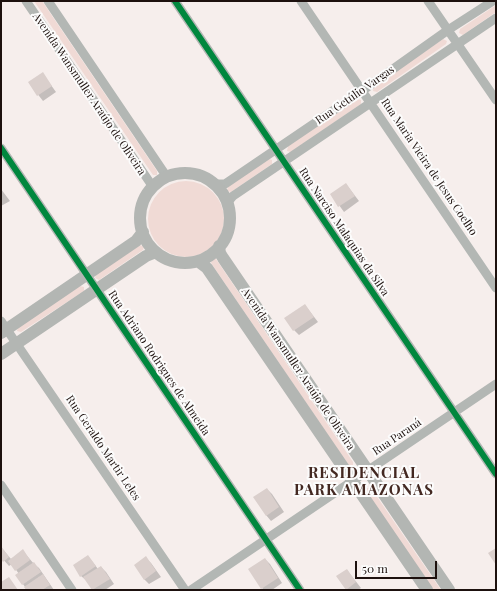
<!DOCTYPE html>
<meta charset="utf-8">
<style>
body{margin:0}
#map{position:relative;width:497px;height:591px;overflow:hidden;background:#f6eeec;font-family:"Playfair Display",serif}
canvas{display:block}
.frame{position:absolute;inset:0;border:2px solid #1d110e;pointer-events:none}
.scale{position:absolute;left:355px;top:561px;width:82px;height:18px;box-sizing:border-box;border:2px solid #1d110e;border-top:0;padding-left:5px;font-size:12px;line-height:14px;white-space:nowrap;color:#1d110e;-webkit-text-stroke:3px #fcfcfc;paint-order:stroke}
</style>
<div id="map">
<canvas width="497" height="591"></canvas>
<div class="frame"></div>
<div class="scale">50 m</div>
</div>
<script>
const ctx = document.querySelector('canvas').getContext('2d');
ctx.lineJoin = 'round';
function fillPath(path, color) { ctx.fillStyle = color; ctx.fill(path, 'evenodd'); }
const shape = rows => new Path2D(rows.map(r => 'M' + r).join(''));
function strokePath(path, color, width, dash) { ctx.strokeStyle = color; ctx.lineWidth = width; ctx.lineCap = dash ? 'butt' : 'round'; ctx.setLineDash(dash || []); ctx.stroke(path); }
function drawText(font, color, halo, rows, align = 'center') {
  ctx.font = font + ' "Playfair Display",serif'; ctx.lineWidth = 4; ctx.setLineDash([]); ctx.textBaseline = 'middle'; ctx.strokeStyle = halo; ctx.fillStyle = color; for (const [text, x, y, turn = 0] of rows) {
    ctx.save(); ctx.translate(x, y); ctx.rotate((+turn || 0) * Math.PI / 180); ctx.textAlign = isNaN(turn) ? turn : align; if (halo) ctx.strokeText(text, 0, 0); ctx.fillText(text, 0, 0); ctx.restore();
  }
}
fillPath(shape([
 [34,1,42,1,157,171,157,175,153,175],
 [496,5,496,12,463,35,459,33,460,29],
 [443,39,447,41,446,44,377,92,373,91,374,86],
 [357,99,361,100,361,104,291,152,287,151,288,146],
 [269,159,272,160,272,164,231,192,227,191,228,186],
 '148 219a38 38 0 1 1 76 0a38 38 0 1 1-76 0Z',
 [140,245,144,247,143,250,99,280,95,278,96,273],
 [212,259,216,259,353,462,353,465,349,466,211,263],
 [80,286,84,287,84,291,21,332,17,331,18,326],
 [367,488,371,488,441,590,433,590,366,492]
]), '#f0dad5');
fillPath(shape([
 [43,74,56,92,43,101,29,83],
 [346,184,359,201,344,212,331,194],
 [1,189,10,201,1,206],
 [305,305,318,322,299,335,294,330],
 [267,489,272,494,284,512,271,521,266,515],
 [1,547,11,559,23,551,34,564,39,568,54,590,27,590,17,575,19,574,12,564,9,566,1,557],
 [88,556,98,569,101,567,106,572,114,584,105,590,93,590,87,581,81,576],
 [146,558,151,563,161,577,149,584,144,579],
 [265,559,270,564,282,583,272,590,264,590,262,588],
 [347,570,361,588,358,590,347,590,338,577]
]), '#0003');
fillPath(shape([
 [43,72,52,86,37,96,28,82],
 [346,183,355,196,338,207,330,194],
 [305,304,314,317,293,331,284,318],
 [267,488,279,507,266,516,253,497],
 [1,546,9,557,3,562,1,559],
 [496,548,496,565,488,553],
 [23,549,30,560,15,571,8,561],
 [88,555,96,566,80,577,73,565],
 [146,556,156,571,144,580,134,565],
 [265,558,278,578,261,589,248,569],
 [34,562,41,572,22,585,15,575],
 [101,566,110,579,92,590,83,577],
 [347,569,356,582,346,590,336,576],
 [43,574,50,585,42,590,26,590,24,587],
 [9,577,18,590,1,590,1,582]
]), '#dacfcc');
strokePath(shape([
 [26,1,153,187],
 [48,1,167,177],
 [175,1,496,474],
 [301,1,496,288],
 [428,1,496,100],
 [1,148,300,590],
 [215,184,225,184,362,91,448,30,493,1],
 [227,203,233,196,496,18],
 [1,321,185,590],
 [1,485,72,590],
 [191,590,496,384]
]), '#b3b7b4', 9);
strokePath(shape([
 '140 218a45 45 0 1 1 90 0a45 45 0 1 1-90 0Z',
 [219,246,220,253,223,258,449,590],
 [199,262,207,268,427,590],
 [1,333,136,241,143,232],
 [1,354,146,256,156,252]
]), '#b3b6b3', 12);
strokePath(shape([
 [175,1,496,474],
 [1,148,300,590]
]), '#00873e', 6);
drawText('11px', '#1d110e', '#fcfcfc', [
 ["Avenida Wansmuller Araújo de Oliveira",89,94,56],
 ["Rua Getúlio Vargas",355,95,-35],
 ["Rua Maria Vieira de Jesus Coelho",429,167,56],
 ["Rua Narciso Malaquias da Silva",344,232,56],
 ["Rua Adriano Rodrigues de Almeida",159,363,56],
 ["Avenida Wansmuller Araújo de Oliveira",298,369,56],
 ["Rua Paraná",397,437,-34],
 ["Rua Geraldo Martir Leles",103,448,56]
]);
ctx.letterSpacing = '1px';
drawText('bold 15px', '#432821', '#fcfcfc', [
 ["RESIDENCIAL",364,473],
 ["PARK AMAZONAS",364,490]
]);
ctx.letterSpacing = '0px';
</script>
